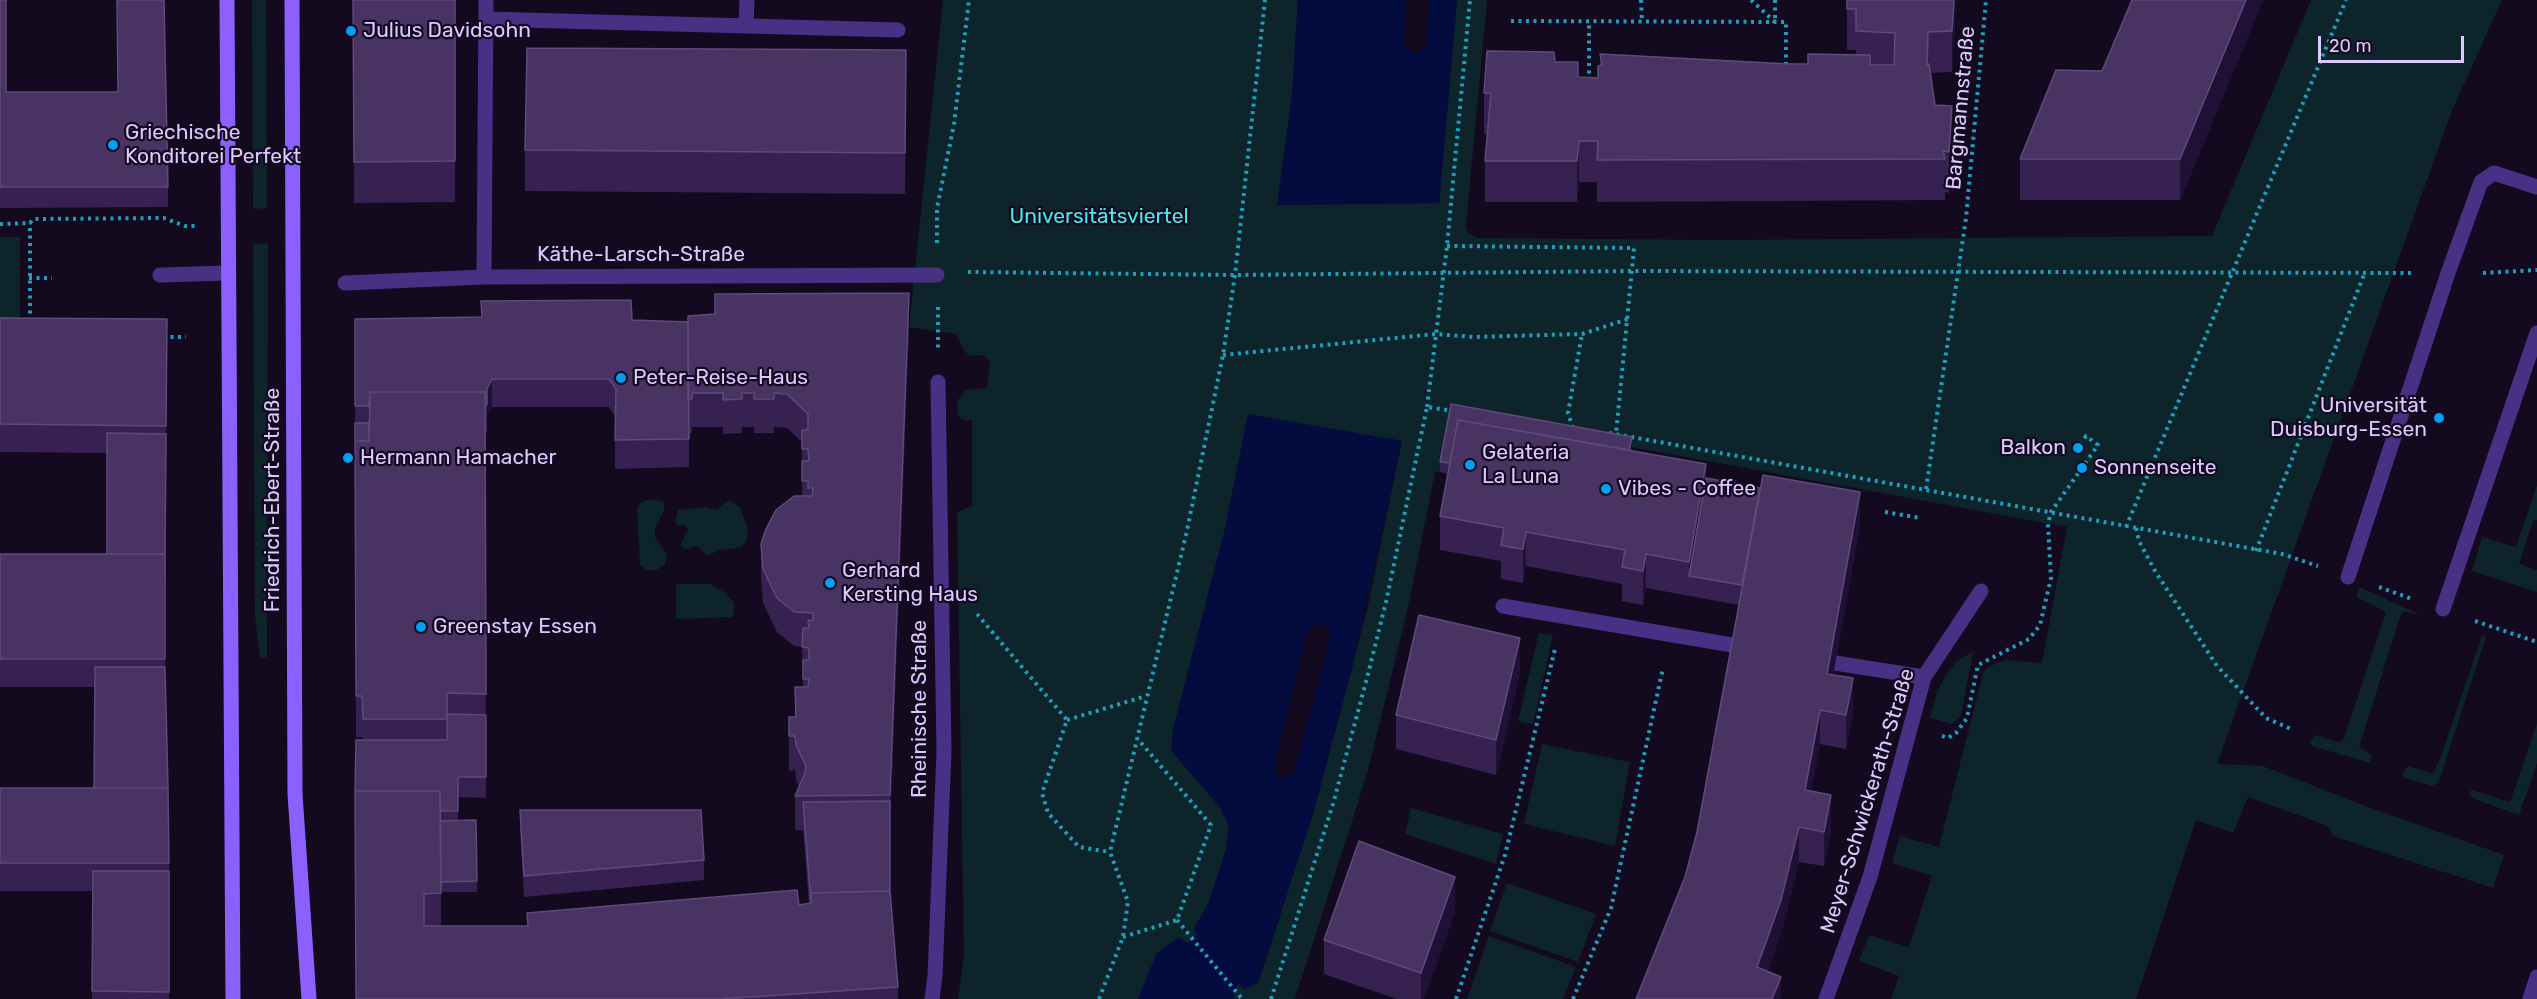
<!DOCTYPE html>
<meta charset="utf-8">
<style>
body{margin:0}
#map{position:relative;width:2537px;height:999px;overflow:hidden;background:#130a20;font-family:Rubik,sans-serif}
canvas{display:block}
.scale{position:absolute;left:2318px;top:36px;width:146px;height:27px;box-sizing:border-box;border:3px solid #ddc9ff;border-top:0;padding-left:8px;font-size:18px;line-height:21px;white-space:nowrap;color:#ddc9ff;-webkit-text-stroke:4px #130a20;paint-order:stroke}
</style>
<div id="map">
<canvas width="2537" height="999"></canvas>
<div class="scale">20 m</div>
</div>
<script>
const ctx = document.querySelector('canvas').getContext('2d');
ctx.lineJoin = 'round';
function fillPath(path, color) { ctx.fillStyle = color; ctx.fill(path, 'evenodd'); }
const shape = rows => new Path2D(rows.map(r => 'M' + r).join(''));
function strokePath(path, color, width, dash) { ctx.strokeStyle = color; ctx.lineWidth = width; ctx.lineCap = dash ? 'butt' : 'round'; ctx.setLineDash(dash || []); ctx.stroke(path); }
function drawText(font, color, halo, rows, align = 'center') {
  ctx.font = font + ' Rubik,sans-serif'; ctx.lineWidth = 4.5; ctx.setLineDash([]); ctx.textBaseline = 'middle'; ctx.strokeStyle = halo; ctx.fillStyle = color; for (const [text, x, y, turn = 0] of rows) {
    ctx.save(); ctx.translate(x, y); ctx.rotate((+turn || 0) * Math.PI / 180); ctx.textAlign = isNaN(turn) ? turn : align; if (halo) ctx.strokeText(text, 0, 0); ctx.fillText(text, 0, 0); ctx.restore();
  }
}
fillPath(shape([
 [252,0,266,0,267,208,253,209],
 [943,0,1298,0,1292,95,1278,205,1439,203,1457,0,1487,0,1466,226,1468,233,1476,238,1723,240,2212,236,2311,0,2502,0,2451,113,2218,761,2219,764,2263,766,2357,803,2504,855,2493,888,2333,836,2328,826,2248,797,2233,833,2196,820,2136,999,1891,999,1899,976,1859,961,1869,935,1909,947,1932,876,1892,863,1900,836,1939,847,1983,673,1988,667,2005,660,2042,663,2067,527,1631,447,1435,472,1407,612,1367,774,1295,999,1233,999,1238,983,1258,983,1313,814,1367,611,1402,441,1248,415,1225,529,1173,730,1174,754,1220,807,1229,826,1226,850,1209,902,1194,929,1197,934,1188,944,1157,953,1138,999,958,999,964,955,957,512,972,506,972,420,963,420,958,416,957,401,966,390,987,388,990,361,983,355,971,356,965,352,956,334,909,327],
 [0,237,20,237,20,346,0,346],
 [268,243,267,657,260,658,255,616,253,244],
 [2537,485,2537,520,2533,521,2519,564,2537,570,2537,592,2472,571,2482,537,2516,547],
 [650,499,664,502,664,510,655,529,655,537,667,554,665,565,656,570,646,570,640,565,637,509,640,503],
 [728,500,740,507,748,530,746,542,741,547,717,551,708,556,697,546,685,549,680,545,688,530,685,525,677,525,675,521,678,510,705,507,717,510],
 [676,584,710,584,725,593,734,603,733,617,676,619],
 [2359,587,2421,615,2404,611,2400,617,2359,747,2372,756,2370,763,2312,746,2310,741,2315,735,2340,743,2344,739,2386,612,2357,597],
 [1539,633,1553,635,1533,724,1518,721],
 [2482,636,2486,637,2439,781,2433,786,2404,778,2402,774,2408,766,2433,774,2440,759],
 [1973,651,1961,716,1952,724,1930,718,1937,692,1947,673,1956,662],
 [2537,723,2537,763,2519,815,2472,798,2469,792,2472,790,2510,802],
 [1542,744,1630,762,1615,846,1524,824],
 [1411,808,1503,834,1496,864,1405,834],
 [1507,883,1596,914,1578,962,1490,931],
 [1489,936,1576,967,1563,999,1467,999]
]), '#0d242a');
fillPath(shape([
 [1298,0,1406,0,1404,44,1411,52,1417,53,1428,42,1429,0,1457,0,1439,203,1277,205,1292,95],
 [1248,414,1402,441,1352,668,1313,814,1258,983,1244,989,1238,983,1233,999,1138,999,1157,953,1179,937,1188,943,1197,934,1194,929,1209,902,1226,850,1229,826,1220,807,1171,749,1173,730,1225,529],
 [1315,624,1328,627,1331,635,1295,768,1293,775,1285,779,1277,776,1274,765,1306,636]
]), '#040b3f');
strokePath(shape([
 [1641,0,1642,22],
 [1751,0,1775,22],
 [1775,0,1775,21],
 [1511,21,1786,22,1786,68],
 [1589,81,1589,22],
 [0,224,30,223,33,219,164,218,185,226,197,226],
 [937,243,937,208,954,124,969,0],
 [1447,246,1634,248,1616,434],
 [968,272,1235,275,1633,271,2412,273],
 [2483,273,2537,270],
 [29,278,52,278],
 [938,307,938,351],
 [30,321,30,223],
 [163,337,186,337],
 [1223,355,1436,334,1473,337,1582,334,1628,319],
 [1427,407,1447,246,1470,0],
 [1573,428,1568,413,1582,334],
 [1609,433,2282,554,2318,566],
 [1926,489,1966,218,1986,0],
 [1885,512,1920,518],
 [2126,527,2346,0],
 [2136,528,2139,541,2155,571,2217,666,2266,718,2291,729],
 [2256,551,2365,272],
 [2379,587,2412,599],
 [977,614,1067,720,1042,793,1048,813,1079,847,1110,852],
 [2475,621,2537,642],
 [1067,720,1146,696],
 [1942,736,1948,738,1956,733,1967,718,1978,665,2029,639,2040,625,2051,578,2048,524,2051,512,2098,445,2086,436,2078,448],
 [1177,920,1242,999],
 [1123,937,1177,920,1211,825,1137,738],
 [1099,999,1123,937,1128,902,1110,852,1186,535,1223,355,1235,275,1265,0],
 [1271,999,1333,804,1367,678,1386,602,1427,407,1454,411],
 [1456,999,1505,855,1555,649],
 [1573,999,1611,908,1663,668]
]), '#209ebc', 4, [3, 4.5]);
strokePath(shape([
 [486,19,898,30],
 [746,25,747,0],
 [160,275,229,273],
 [484,277,486,0],
 [2348,577,2448,273,2481,182,2494,173,2537,187],
 [1503,606,1738,646],
 [2443,609,2537,333],
 [1835,663,1924,677]
]), '#483084', 15);
strokePath(shape([
 [345,283,484,277,937,275]
]), '#483084', 15);
strokePath(shape([
 [932,999,935,976,944,751,938,382],
 [1826,999,1870,877,1924,677,1981,591],
 [2530,999,2537,977]
]), '#483084', 15);
strokePath(shape([
 [227,0,233,999],
 [292,0,295,794,309,999]
]), '#8b60ff', 15);
fillPath(shape([
 [0,0,6,92,168,187,168,207,0,208],
 [353,0,455,0,455,202,354,203],
 [1956,0,1952,72,1931,73,1935,105,1952,147,1949,193,1945,192,1945,200,1597,202,1597,182,1579,182,1577,202,1485,202,1485,161,1487,134,1484,134,1484,93,1555,62,1578,77,1598,78,1600,65,1600,54,1789,64,1808,64,1856,54,1856,50,1847,50,1847,9],
 [2263,0,2180,200,2020,200,2020,159,2102,71],
 [906,92,905,194,525,191,525,150],
 [715,294,909,327,890,829,890,892,898,987,898,999,356,999,362,740,362,737,356,737,355,319,632,320,688,322,715,314],
 [492,407,609,407,615,417,615,469,689,467,689,433,692,433,692,427,723,427,723,434,742,433,742,427,754,427,754,433,774,433,774,427,787,428,802,442,802,496,761,544,761,578,763,603,777,632,794,646,802,647,803,687,795,687,795,717,789,717,789,771,795,770,796,780,799,787,795,796,795,830,803,830,809,904,799,905,527,913,527,926,441,926,441,892,477,892,476,820,458,821,458,797,486,798,485,433,487,433,487,416],
 [0,318,167,319,165,667,169,863,169,999,92,999,92,891,0,891,0,788,94,788,95,687,0,687,0,554,107,554,107,453,0,452],
 [1632,448,1631,451,1706,478,1860,526,1833,675,1853,712,1846,749,1820,744,1811,791,1831,829,1824,866,1799,862,1781,934,1767,971,1781,999,1685,877,1697,832,1739,605,1646,588,1643,605,1622,601,1622,584,1526,566,1523,583,1501,579,1501,561,1440,550,1440,516,1448,474,1440,472,1440,462],
 [1520,672,1496,775,1396,749,1396,715],
 [520,810,704,860,704,880,524,897,520,830],
 [1455,912,1424,999,1397,999,1324,974,1324,940]
]), '#362150');
fillPath(shape([
 [1954,0,1956,0,1952,72,1952,31],
 [2246,0,2263,0,2180,200,2180,159],
 [906,50,906,92,905,194,905,153],
 [1952,106,1952,147,1949,193,1949,152],
 [1579,141,1579,182,1577,202,1577,161],
 [909,293,909,327,890,829,890,795],
 [492,379,492,407,487,416,487,389],
 [1706,464,1706,498,1689,576,1689,562],
 [1860,492,1860,526,1827,708,1827,674],
 [1526,532,1526,566,1523,583,1523,549],
 [1646,554,1646,588,1643,605,1643,571],
 [1520,638,1520,672,1496,775,1496,740],
 [1853,678,1853,712,1846,749,1846,715],
 [1820,710,1820,744,1805,824,1805,790],
 [1831,795,1831,829,1824,866,1824,832],
 [1799,827,1799,862,1781,934,1758,999,1757,967],
 [1455,877,1455,912,1424,999,1421,999,1421,973],
 [1781,977,1781,999,1772,999]
]), '#201035');
const building = shape([
 [0,0,6,0,6,92,118,92,117,0,164,0,168,187,0,187,0,0],
 [353,0,455,0,455,161,354,162,353,0],
 [1847,0,1954,0,1952,31,1928,32,1927,65,1929,64,1935,105,1952,106,1949,152,1943,151,1945,159,1597,160,1598,141,1579,141,1577,161,1485,161,1491,93,1484,93,1487,51,1554,52,1555,62,1578,62,1578,77,1598,78,1598,66,1602,65,1600,54,1789,64,1808,64,1808,54,1870,55,1870,65,1894,65,1895,33,1856,31,1856,9,1847,9,1847,0],
 [2132,0,2246,0,2180,159,2020,159,2056,70,2102,71,2132,0],
 [527,48,906,50,905,153,525,150,527,48],
 [909,293,890,795,795,796,805,773,806,766,796,745,795,736,789,736,789,717,796,717,795,687,808,687,809,679,803,679,803,660,809,660,809,648,802,647,803,628,809,628,808,620,813,621,813,613,794,612,777,598,763,569,761,544,766,529,776,510,794,496,812,496,813,488,808,488,808,481,802,481,802,461,809,461,808,449,802,449,802,430,808,430,808,414,787,394,774,393,774,399,754,399,754,393,742,393,742,399,723,400,723,393,692,393,692,399,688,399,688,316,715,314,715,294,909,293],
 [631,300,632,320,688,322,689,439,615,440,616,389,609,379,492,379,487,389,487,405,485,405,485,392,370,392,369,406,355,406,355,319,482,317,481,301,631,300],
 [0,318,167,319,166,426,0,424,0,318],
 [370,392,485,392,486,694,447,693,447,719,363,719,362,696,356,696,355,441,369,441,370,392],
 [1451,404,1632,437,1629,450,1458,420,1450,463,1440,462,1451,404],
 [1458,420,1706,464,1689,562,1646,554,1643,571,1622,567,1625,550,1526,532,1523,549,1509,547,1501,545,1504,528,1440,516,1458,420],
 [355,423,369,423,369,441,355,441,355,423],
 [107,433,166,434,165,561,165,554,107,554,107,433],
 [1763,475,1860,492,1827,674,1853,678,1846,715,1820,710,1805,790,1831,795,1824,832,1799,827,1781,900,1757,967,1781,977,1772,999,1636,999,1685,877,1697,832,1763,475],
 [1706,478,1760,488,1742,585,1689,576,1706,478],
 [0,554,165,554,165,659,0,659,0,554],
 [1419,615,1520,638,1496,740,1396,715,1419,615],
 [95,667,165,667,168,788,94,788,95,667],
 [447,714,486,715,486,777,458,777,458,811,440,811,440,791,355,791,356,740,447,740,447,714],
 [0,788,168,788,169,863,0,863,0,788],
 [355,791,440,791,441,893,424,894,424,926,528,926,527,913,797,890,799,905,811,903,811,893,890,891,898,987,721,999,356,999,355,791],
 [890,801,890,891,811,893,811,903,803,802,890,801],
 [520,810,701,810,704,860,524,876,520,810],
 [476,820,477,881,441,882,440,821,476,820],
 [1359,841,1455,877,1421,973,1324,940,1359,841],
 [93,871,169,871,169,992,92,991,93,871]
]);
fillPath(building, '#483363');
strokePath(building, '#5f4a7b', 1.5);
for (const [x, y, r, color] of [
 [351,31,6,"#009ff4"],
 [113,145,6,"#009ff4"],
 [621,378,6,"#009ff4"],
 [2439,418,6,"#009ff4"],
 [2078,448,6,"#009ff4"],
 [348,458,6,"#009ff4"],
 [1470,465,6,"#009ff4"],
 [2082,468,6,"#009ff4"],
 [1606,489,6,"#009ff4"],
 [830,583,6,"#009ff4"],
 [421,627,6,"#009ff4"]
]) { const dot = new Path2D(); dot.arc(x, y, r, 0, 2 * Math.PI); ctx.fillStyle = color; ctx.fill(dot); strokePath(dot, '#130a20', 2); }
drawText('21px', '#ddc9ff', '#130a20', [
 ["Julius Davidsohn",363,31],
 ["Griechische",125,133],
 ["Konditorei Perfekt",125,157],
 ["Peter-Reise-Haus",633,378],
 ["Universität",2427,406,"right"],
 ["Duisburg-Essen",2427,430,"right"],
 ["Balkon",2066,448,"right"],
 ["Gelateria",1482,453],
 ["La Luna",1482,477],
 ["Hermann Hamacher",360,458],
 ["Sonnenseite",2094,468],
 ["Vibes - Coffee",1618,489],
 ["Gerhard",842,571],
 ["Kersting Haus",842,595],
 ["Greenstay Essen",433,627]
], 'left');
drawText('21px', '#ddc9ff', '#130a20', [
 ["Bargmannstraße",1961,108,-85],
 ["Käthe-Larsch-Straße",641,255],
 ["Friedrich-Ebert-Straße",273,500,-90],
 ["Rheinische Straße",920,709,-90],
 ["Meyer-Schwickerath-Straße",1868,801,-73]
]);
drawText('21px', '#48ebeb', '#130a20', [
 ["Universitätsviertel",1099,217]
]);
</script>
